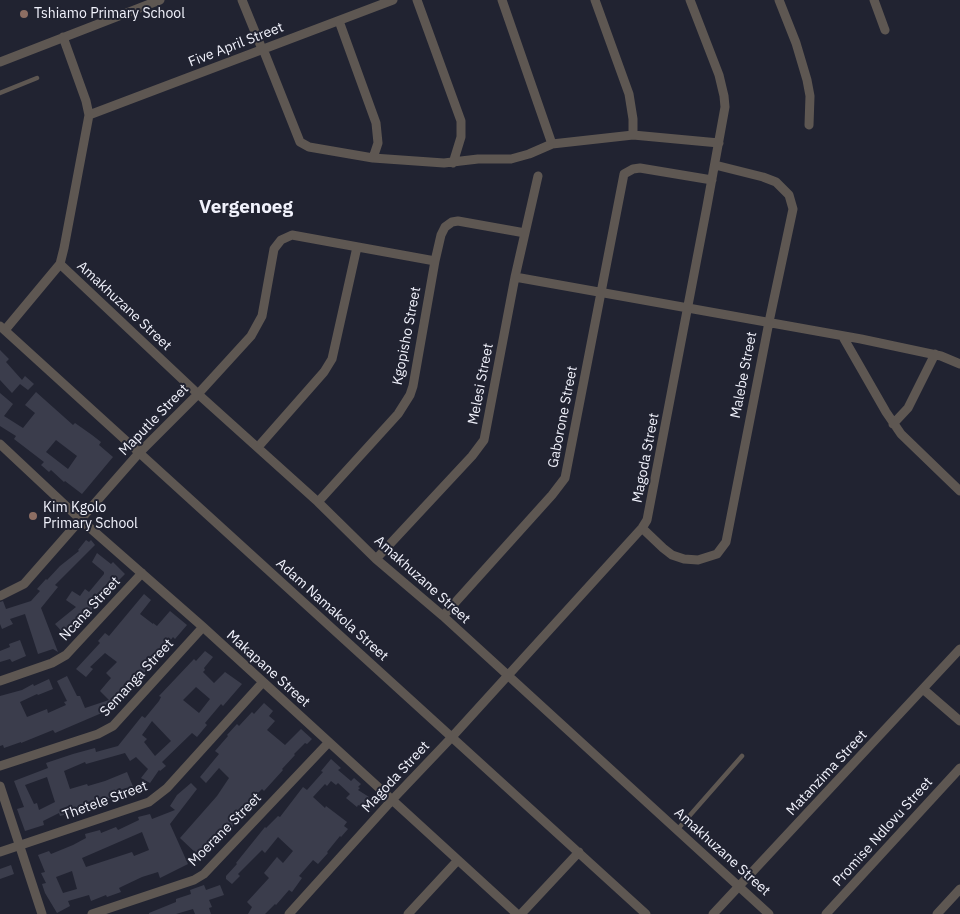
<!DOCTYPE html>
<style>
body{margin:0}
canvas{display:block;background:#212331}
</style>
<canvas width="960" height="914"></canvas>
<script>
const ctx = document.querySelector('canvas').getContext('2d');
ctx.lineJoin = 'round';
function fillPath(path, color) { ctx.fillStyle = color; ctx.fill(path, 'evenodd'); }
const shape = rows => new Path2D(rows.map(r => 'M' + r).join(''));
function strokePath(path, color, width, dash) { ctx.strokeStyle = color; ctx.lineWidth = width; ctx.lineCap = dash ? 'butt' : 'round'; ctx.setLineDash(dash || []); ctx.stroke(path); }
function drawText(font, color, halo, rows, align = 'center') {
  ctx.font = font + ' "IBM Plex Sans",sans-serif'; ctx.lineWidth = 4; ctx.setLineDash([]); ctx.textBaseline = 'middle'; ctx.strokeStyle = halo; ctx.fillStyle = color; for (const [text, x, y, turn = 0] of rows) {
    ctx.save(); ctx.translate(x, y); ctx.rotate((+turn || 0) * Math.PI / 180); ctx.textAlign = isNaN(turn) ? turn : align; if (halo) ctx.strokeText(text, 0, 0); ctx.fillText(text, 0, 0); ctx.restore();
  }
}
fillPath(shape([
 [0,350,9,359,6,362,22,380,25,376,34,384,28,390,20,384,12,393,0,380],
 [36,392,73,425,75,423,92,435,101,442,99,445,113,457,82,494,65,481,64,482,51,470,49,472,41,465,44,462,14,439,16,436,0,426,0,393,13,404,4,416,23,428,35,413,25,405],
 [56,440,77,456,68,469,46,452],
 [86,540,89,542,91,540,95,545,55,585,58,587,41,608,58,652,53,649,38,654,25,614,10,619,13,624,2,629,0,624,0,602,3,601,6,609,31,601,40,591,37,589,46,579,47,580,60,566,79,551,78,550],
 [97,553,111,564,113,562,125,574,115,584,110,580,96,597,100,600,90,612,89,611,71,626,73,627,65,635,55,624,76,607,66,600,72,591,80,596,85,589,89,592,104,574,104,572,92,562],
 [144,594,151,600,140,614,153,624,153,623,157,626,170,611,187,625,175,639,173,637,159,655,146,667,147,670,126,694,111,709,55,733,53,730,21,743,21,742,4,748,3,745,0,746,0,696,22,690,33,684,34,686,49,679,53,689,38,695,37,694,20,702,27,717,47,709,48,713,66,705,64,702,67,701,57,681,67,676,77,696,80,696,85,708,109,700,100,691,111,678,106,673,117,662,105,653,90,667,93,669,86,677,76,669,100,643,98,641,105,633,109,636],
 [20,640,26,656,12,662,10,659,0,662,0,651,10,647,9,644],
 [205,651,213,657,204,668,205,670,203,672,214,683,225,672,242,684,223,706,221,704,205,723,207,725,197,737,192,733,162,762,166,766,160,771,159,770,150,783,141,778,148,769,136,757,130,761,125,753,86,764,85,762,64,771,70,789,87,784,88,786,105,781,127,772,134,789,94,804,94,807,60,816,59,813,43,821,44,825,25,831,17,809,24,807,14,781,48,768,46,763,73,754,95,748,96,752,118,746,142,716,145,718,159,701,161,697,159,696,194,659,196,661],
 [196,687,210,699,199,713,183,700],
 [152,721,171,741,155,756,144,742,147,739,142,735],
 [47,777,55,802,39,810,37,803,34,804,25,785],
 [264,703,273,711,269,716,275,721,267,730,285,745,301,729,312,739,307,744,305,743,294,754,295,755,282,769,283,770,264,791,262,789,233,818,237,822,228,832,226,830,215,843,212,841,199,856,180,838,217,796,229,778,219,768,206,783,200,777,219,754,215,751,228,736,227,735,237,724,239,726,252,712,254,714],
 [331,759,341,768,338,770,351,781,354,778,361,784,358,787,360,788,358,790,369,797,362,807,358,805,357,807,346,798,350,794,338,783,336,785,331,781,327,786,325,784,313,797,325,808,326,806,347,822,344,826,348,829,341,837,340,836,327,852,328,853,318,864,313,860,299,876,302,878,292,892,289,890,276,905,275,904,265,914,248,914,252,907,247,902,269,878,264,873,277,857,283,863,293,851,278,837,265,853,262,850,238,874,240,876,232,884,226,879,226,876,237,864,236,863,265,827,266,828,278,816,280,817,303,787,307,790,323,772,321,771],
 [191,783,197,789,170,824,188,864,160,878,158,872,142,877,123,886,119,888,121,892,107,897,106,895,91,901,89,895,68,901,70,906,57,913,45,893,42,884,46,883,41,873,45,872,38,855,49,851,51,854,73,845,86,838,85,834,100,830,101,833,116,827,118,830,139,820,138,817,150,814,152,819,175,810,170,806,177,795],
 [142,832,149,850,134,856,132,852,86,867,82,858],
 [72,871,77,889,63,893,56,877],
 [11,865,14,874,0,879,0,869],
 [204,885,206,890,220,885,224,895,209,900,212,907,209,908,211,914,195,914,193,909,176,914,149,914,149,913,176,902,176,899,191,894,190,890]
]), '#3b3d4c');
strokePath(shape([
 [0,93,37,78],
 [677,830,742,756]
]), '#5e5752', 4.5);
strokePath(shape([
 [242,0,262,49],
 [417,0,461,121,461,137,453,163],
 [502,0,552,144],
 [595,0,629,94,633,119,633,135],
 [779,0,796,43,807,80,810,96,809,125],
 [874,0,885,30],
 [339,21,376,123,378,143,373,158],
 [263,49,300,142,309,147,373,158,444,163,478,159,511,159,529,154,552,144,633,135,719,143],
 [0,62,160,0],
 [89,115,393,0],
 [60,264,198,394,318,502,376,559,443,616,769,914],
 [515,277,861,339,941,356,960,364],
 [0,326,646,914],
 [5,330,60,264,64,248,89,115,86,101,63,37],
 [843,337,886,412,901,434,960,491],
 [893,424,908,408,935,354],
 [0,444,81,520,203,627,517,914],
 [258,447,324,372,332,359,357,247],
 [318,502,398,414,410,395,413,386,435,261,441,235,445,227,452,222,458,221,525,233],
 [642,528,663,548,672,555,684,559,698,560,717,554,726,542,769,322,793,209,789,195,776,182,763,177,715,165],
 [376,559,472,456,484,440,515,277,538,176],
 [0,596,24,584,139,453,198,394,251,336,262,316,274,249,281,240,292,235,435,261],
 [443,616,552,495,565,478,624,174,633,169,640,168,712,180],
 [0,681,52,663,66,655,142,573],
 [923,689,960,721],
 [0,766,98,734,113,726,203,627],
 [0,786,42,914],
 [0,852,149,802,167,788,263,682],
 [92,914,194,880,204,874,329,742],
 [289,914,392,800,451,738,642,528,647,520,707,206,725,107,724,96,719,75,690,0],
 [408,914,458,860],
 [521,914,579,852],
 [713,914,960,649],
 [826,914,960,768],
 [937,914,960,889]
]), '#5e5752', 9);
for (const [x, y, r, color] of [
 [24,14,5,"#8d6e63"],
 [33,516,5,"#8d6e63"]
]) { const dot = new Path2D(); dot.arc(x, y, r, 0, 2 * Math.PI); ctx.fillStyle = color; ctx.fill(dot); strokePath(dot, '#212331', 2); }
drawText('14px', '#f1f2fc', '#212331', [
 ["Tshiamo Primary School",34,14],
 ["Kim Kgolo",43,508],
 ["Primary School",43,524]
], 'left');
drawText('14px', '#f1f2fc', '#212331', [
 ["Five April Street",236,45,-21],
 ["Amakhuzane Street",124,306,43],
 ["Kgopisho Street",407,336,-79],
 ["Malebe Street",744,375,-79],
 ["Melesi Street",481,384,-79],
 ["Gaborone Street",563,417,-79],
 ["Maputle Street",154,420,-46],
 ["Magoda Street",646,458,-79],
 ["Amakhuzane Street",422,580,42],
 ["Ncana Street",90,609,-47],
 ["Adam Namakola Street",332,610,42],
 ["Makapane Street",268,669,42],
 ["Semanga Street",137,678,-47],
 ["Matanzima Street",827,773,-47],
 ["Magoda Street",396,777,-47],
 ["Thetele Street",105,801,-20],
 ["Moerane Street",225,830,-45],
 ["Promise Ndlovu Street",883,832,-48],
 ["Amakhuzane Street",722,852,42]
]);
drawText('bold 19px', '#f1f2fc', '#212331', [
 ["Vergenoeg",246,208]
]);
</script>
